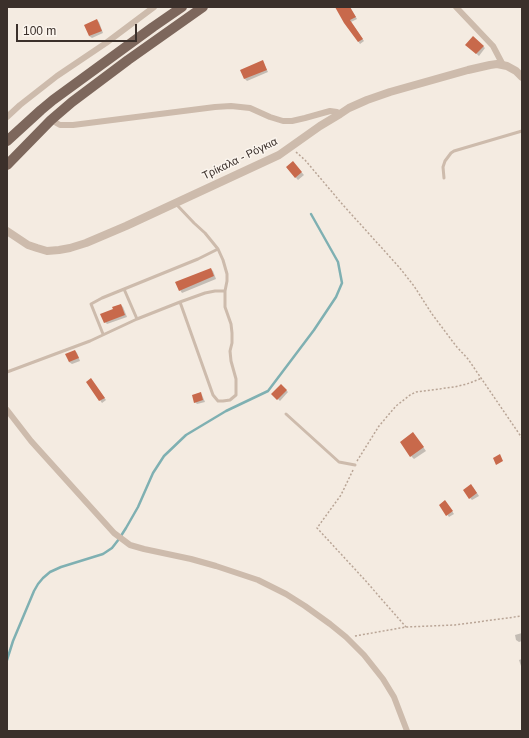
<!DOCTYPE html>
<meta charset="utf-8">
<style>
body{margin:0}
#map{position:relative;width:529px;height:738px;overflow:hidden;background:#f4ebe1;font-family:Helvetica,sans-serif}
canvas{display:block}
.frame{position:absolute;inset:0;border:8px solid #3b302b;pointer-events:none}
.scale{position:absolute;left:16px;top:24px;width:121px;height:18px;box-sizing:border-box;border:2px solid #3b302b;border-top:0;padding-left:5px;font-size:12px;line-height:14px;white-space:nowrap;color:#3b302b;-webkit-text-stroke:3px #fbf5ee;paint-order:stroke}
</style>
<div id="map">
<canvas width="529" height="738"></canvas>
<div class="frame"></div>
<div class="scale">100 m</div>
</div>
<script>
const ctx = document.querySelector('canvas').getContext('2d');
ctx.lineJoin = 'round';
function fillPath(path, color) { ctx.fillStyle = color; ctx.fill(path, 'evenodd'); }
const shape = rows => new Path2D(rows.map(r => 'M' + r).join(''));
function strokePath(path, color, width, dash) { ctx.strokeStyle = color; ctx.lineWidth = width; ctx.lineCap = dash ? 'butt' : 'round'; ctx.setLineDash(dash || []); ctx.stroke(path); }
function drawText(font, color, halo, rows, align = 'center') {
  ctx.font = font + ' Helvetica,sans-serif'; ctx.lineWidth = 3; ctx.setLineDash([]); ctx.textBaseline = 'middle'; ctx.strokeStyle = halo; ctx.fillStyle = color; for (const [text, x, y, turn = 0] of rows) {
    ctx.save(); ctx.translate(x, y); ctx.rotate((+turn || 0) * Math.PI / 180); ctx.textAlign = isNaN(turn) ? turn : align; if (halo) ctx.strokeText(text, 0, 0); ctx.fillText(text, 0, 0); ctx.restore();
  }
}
fillPath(shape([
 [341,7,350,7,357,19,351,22,364,41,360,44,358,41],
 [97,20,99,22,103,33,92,38,89,36],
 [473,37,485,48,479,56,467,45],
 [264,64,268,72,247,81,245,79,241,70],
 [293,163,304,175,298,180,287,168],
 [211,269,213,271,216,279,182,293,180,290],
 [121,305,123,307,127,317,107,324,105,322,114,310],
 [75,351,77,353,80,361,72,364,69,362,67,354],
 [87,382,93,382,106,400,102,403],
 [281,385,288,392,280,401,273,394],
 [200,393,202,395,205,402,197,404,195,402],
 [416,437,426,451,414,459,411,456],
 [473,487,479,496,472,500,470,498],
 [447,504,454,514,449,517,440,505],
 [522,633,522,641,519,642,516,640,515,635],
 [522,659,522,669,519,660]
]), '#0003');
strokePath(shape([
 [7,660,13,641,34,591,38,584,43,578,50,572,61,567,103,554,112,548,119,539,126,528,138,507,153,473,164,456,186,435,226,411,268,391,314,330,336,297,342,283,338,262,311,214]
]), '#7fb0b2', 2.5);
fillPath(shape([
 [335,7,350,7,356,17,350,20,363,39,358,42,344,23],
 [97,19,102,31,89,36,84,25],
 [473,36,484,46,476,54,465,45],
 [263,60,267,70,244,79,240,70],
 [293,161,302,172,295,178,286,167],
 [211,268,214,276,179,291,175,282],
 [121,304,125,315,104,323,100,314,113,309,112,307],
 [75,350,79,358,69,362,65,354],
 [91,378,105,398,99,401,86,382],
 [281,384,287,390,277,400,271,394],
 [201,392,203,400,194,403,192,395],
 [413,432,424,447,410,457,400,442],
 [500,454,503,461,496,465,493,458],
 [471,484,477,493,469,499,463,490],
 [445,500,453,511,446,516,439,505]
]), '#c8694b');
strokePath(shape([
 [296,152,305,160,343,205,399,267,414,286,432,314,456,346,468,359,522,438],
 [357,461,379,426,396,406,410,395,416,392,454,387,467,384,482,378],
 [353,470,341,495,317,528,364,579,406,627],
 [355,636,406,627,455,625,522,616]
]), '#b9a596', 1.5, [2, 2]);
strokePath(shape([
 [444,178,443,167,445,161,451,153,454,151,522,131],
 [176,204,194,223,205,233,218,249,223,260,227,274,227,281,225,291,225,307,231,324,232,333,232,343,230,351,231,361,236,379,236,395,230,400,223,401,218,401,213,395,180,302],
 [124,289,137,319],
 [103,334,91,304,102,298,198,259,218,249],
 [7,372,90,341,137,319,180,302,205,293,215,291,225,291],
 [286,414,339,462,355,465]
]), '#cdbbac', 3);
strokePath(shape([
 [456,7,493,46,503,65],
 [7,117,20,105,57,76,106,43,154,7],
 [51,120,60,125,73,125,215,107,231,106,250,108,270,117,283,121,292,121,305,118,330,111,337,112,340,114],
 [7,410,31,441,114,533,130,545,144,549,191,559,216,566,258,580,286,594,305,606,330,624,346,637,364,655,383,679,394,697,407,731]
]), '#cdbbac', 6);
strokePath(shape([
 [7,231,28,245,37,248,47,251,59,250,70,248,86,243,126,226,279,155,320,126,340,114,349,108,367,100,390,92,468,70,490,65,497,64,507,66,516,71,522,77]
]), '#cdbbac', 8);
strokePath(shape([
 [7,141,41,110,53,100,153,27,182,7],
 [7,165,51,120,72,102,128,60,203,7]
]), '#7d675c', 10);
drawText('11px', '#3b302b', '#fbf5ee', [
 ["Τρίκαλα - Ρόγκια",240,159,-26]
]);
</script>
